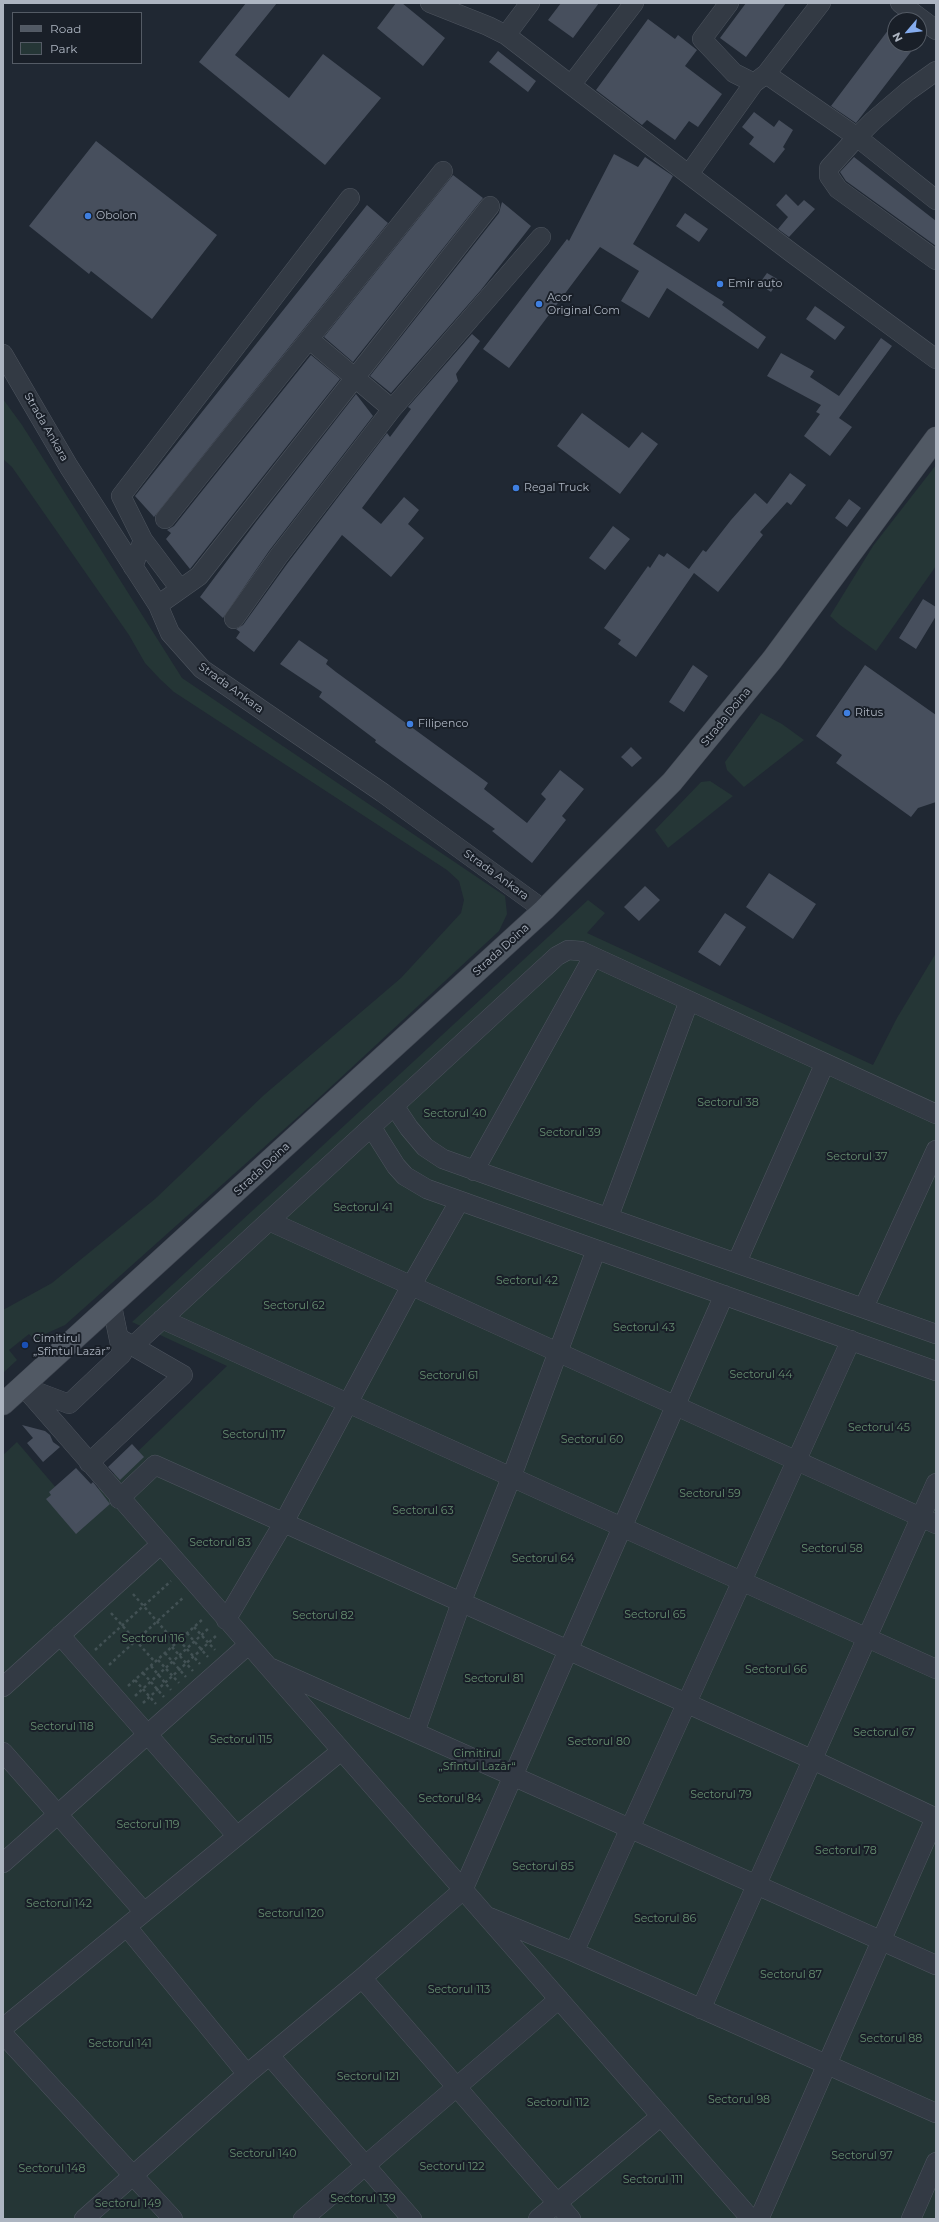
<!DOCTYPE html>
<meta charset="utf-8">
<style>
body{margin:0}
#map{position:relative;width:939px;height:2222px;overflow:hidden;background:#202833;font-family:Montserrat,sans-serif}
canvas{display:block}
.frame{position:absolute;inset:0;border:4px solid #adb5c1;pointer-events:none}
.legend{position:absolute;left:12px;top:12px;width:130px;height:52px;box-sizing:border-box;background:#191f28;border:1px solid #545b65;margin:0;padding:5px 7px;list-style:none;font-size:12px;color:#adb5c1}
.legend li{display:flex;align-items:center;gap:8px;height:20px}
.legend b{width:20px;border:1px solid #545b65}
.north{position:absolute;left:887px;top:12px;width:40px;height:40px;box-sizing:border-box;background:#191f28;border:1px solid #545b65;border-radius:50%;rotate:242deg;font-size:11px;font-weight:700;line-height:16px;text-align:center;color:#adb5c1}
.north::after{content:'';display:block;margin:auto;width:14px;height:18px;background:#85acee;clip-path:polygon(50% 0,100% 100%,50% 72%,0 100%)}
</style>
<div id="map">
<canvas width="939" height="2222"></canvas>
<div class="frame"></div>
<ul class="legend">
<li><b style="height:5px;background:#515964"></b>Road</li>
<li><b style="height:11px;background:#253636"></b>Park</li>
</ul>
<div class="north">N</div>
</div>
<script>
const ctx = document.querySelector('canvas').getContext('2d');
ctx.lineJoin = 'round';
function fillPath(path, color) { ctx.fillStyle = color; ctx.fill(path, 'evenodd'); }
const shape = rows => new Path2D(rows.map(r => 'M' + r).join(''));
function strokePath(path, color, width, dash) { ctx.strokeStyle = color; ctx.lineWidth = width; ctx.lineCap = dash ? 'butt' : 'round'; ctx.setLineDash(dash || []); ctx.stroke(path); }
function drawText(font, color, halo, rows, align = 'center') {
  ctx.font = font + ' Montserrat,sans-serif'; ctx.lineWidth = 4; ctx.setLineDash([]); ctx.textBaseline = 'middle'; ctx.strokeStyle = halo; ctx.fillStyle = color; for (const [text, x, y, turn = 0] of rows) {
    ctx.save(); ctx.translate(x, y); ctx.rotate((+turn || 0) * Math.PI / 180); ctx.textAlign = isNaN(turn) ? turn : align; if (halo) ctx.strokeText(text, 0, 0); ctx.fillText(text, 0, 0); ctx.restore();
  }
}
fillPath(shape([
 [3,399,22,425,182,678,505,896,507,914,499,931,309,1107,65,1325,45,1334,36,1342,29,1334,9,1350,17,1360,3,1373,3,1310,52,1283,155,1199,264,1095,401,978,461,913,464,900,459,881,447,870,174,692,160,679,145,663,129,635,12,467,3,459],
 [936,465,936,566,876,651,840,625,830,616,873,546],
 [761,713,782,724,804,740,744,787,727,770,725,762],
 [710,781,733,796,668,848,655,830,701,782],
 [588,900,605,913,587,933,873,1065,897,1018,936,953,936,2219,3,2219,3,1455,17,1442,75,1510,111,1477,227,1366,132,1322]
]), '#253636');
fillPath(shape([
 [246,3,277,3,235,55,289,98,323,54,381,98,325,165,199,62],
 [396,3,402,3,445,38,423,66,377,28],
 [561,3,599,3,573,38,548,20],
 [746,3,786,3,746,57,720,38],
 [648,19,675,39,678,35,697,50,685,66,722,94,698,127,689,121,675,140,647,120,642,125,596,90],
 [895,21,895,44,917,44,856,123,831,106],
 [498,51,536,81,528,92,489,62],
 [754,112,774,127,779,120,793,130,783,147,785,149,774,163,749,144,754,137,742,127],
 [96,141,217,235,152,319,91,271,89,274,29,226],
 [614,154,638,167,645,157,673,176,633,244,724,302,722,305,766,337,758,349,667,288,649,318,621,301,639,271,600,247,509,368,483,349,567,239,569,241],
 [854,157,936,221,936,246,846,181,840,172],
 [453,175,483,198,353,362,324,337],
 [786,194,798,206,804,200,815,209,789,237,778,229,788,217,776,205],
 [502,202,531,226,481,290,391,393,370,376,499,213],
 [367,205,388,223,154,517,135,496],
 [685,213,708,229,699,242,676,226],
 [767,273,779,280,771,292,759,284],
 [815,306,845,327,835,340,806,319],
 [472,334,480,341,456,374,458,381,362,508,381,524,404,497,419,510,408,524,424,538,391,577,342,535,254,652,236,638,240,632,236,629,243,625,287,564,387,433,390,437,411,409,408,407],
 [881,338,892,346,839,418,852,427,830,456,804,436,820,414,816,412,821,405,767,376,781,353,814,371,810,377,839,396],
 [311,355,340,379,190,569,166,539,171,533,167,530,174,526],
 [356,394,373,416,269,551,223,618,200,597,256,522],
 [582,413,629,448,642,432,658,444,620,494,557,446],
 [790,473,806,485,791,505,787,502,760,532,763,535,718,592,694,573,636,657,618,644,621,640,604,628,648,566,650,568,659,554,664,557,667,553,689,569,703,550,706,552,731,520,755,493,767,504],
 [849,499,861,508,847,527,835,518],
 [613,526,630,539,605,570,589,558],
 [923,599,936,607,936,616,916,649,899,638],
 [299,640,328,660,326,664,336,672,488,783,484,789,527,823,546,799,541,794,560,770,584,789,562,816,566,820,532,863,492,831,495,829,375,742,376,740,319,697,322,692,280,664],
 [693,665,708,676,684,712,669,702],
 [865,665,936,715,936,802,918,808,911,817,836,763,842,755,816,736],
 [631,747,642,758,632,767,621,757],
 [769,873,816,904,793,939,746,907],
 [645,886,660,900,639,921,624,907],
 [725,913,746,927,720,966,698,952],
 [22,1425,45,1431,50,1435,53,1442,60,1447,43,1462,27,1443,33,1438],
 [132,1444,144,1457,120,1480,108,1467],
 [76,1468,91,1484,93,1482,110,1504,76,1534,46,1499,51,1495,49,1492]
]), '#474f5d');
const minor = shape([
 [430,3,488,26,506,35,571,85,634,3],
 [729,3,702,39,734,73,754,83],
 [900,3,936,30],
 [506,35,530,3],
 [766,74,857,137,873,121,908,91,936,71],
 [571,85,792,253,936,359],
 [689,174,754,83,766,74,821,3],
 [936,200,857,137,829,168,829,176,838,189,936,260],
 [3,354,69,467,158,605,170,633,202,669,383,793,544,910],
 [392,409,541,237],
 [165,519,309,339],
 [143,540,180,589],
 [133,567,143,540,121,496,350,198],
 [158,605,199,576,490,206],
 [234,619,278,557,392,409,309,339,443,171],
 [395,1107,409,1128,425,1147,443,1159,936,1334],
 [372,1128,396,1166,405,1176,427,1189,936,1371],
 [474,1171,593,957],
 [609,1216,689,1001],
 [269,1221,936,1524],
 [737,1262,825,1063],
 [864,1307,936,1150],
 [162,1319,936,1669],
 [133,1346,557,956,568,950,581,951,936,1114],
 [23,1386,751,2219],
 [24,1387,69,1404,122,1354,112,1306],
 [89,1463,183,1375,119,1338],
 [119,1499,155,1465,811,1759,936,1818],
 [226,1620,284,1522,411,1286,459,1202],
 [60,1635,237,1836],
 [271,1668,936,1965],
 [3,1687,160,1545],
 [415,1732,461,1603,511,1478,596,1250],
 [3,1752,144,1912],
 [3,1863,248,1645],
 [489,1917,574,1952,936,2113],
 [127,1927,247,2074],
 [574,1952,851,1340],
 [362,1978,571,2219],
 [701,2009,936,1483],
 [3,2028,341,1751],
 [3,2034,173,2219],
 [270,2056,412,2219],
 [84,2219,247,2074,362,1978,463,1890,724,1295],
 [303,2219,559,1999],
 [538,2219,661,2116],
 [759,2219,936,1816],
 [911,2219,936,2162]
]);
const major = shape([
 [3,1404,544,910,672,782,772,660,936,438]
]);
strokePath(minor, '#4e555f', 20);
strokePath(major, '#3d434e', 23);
strokePath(shape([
 [133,1594,176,1643],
 [111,1613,155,1662],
 [194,1627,215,1650],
 [187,1633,208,1657],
 [179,1640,200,1664],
 [172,1647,193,1671],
 [95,1650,171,1581],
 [165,1653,186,1677],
 [158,1660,179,1683],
 [109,1665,184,1597],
 [151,1666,171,1690],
 [143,1673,164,1697],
 [135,1680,156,1704],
 [128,1686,203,1619],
 [135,1696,209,1628],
 [143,1703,217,1635]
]), '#425154', 2.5, [3, 3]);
strokePath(minor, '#333a44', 19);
strokePath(major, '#515964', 22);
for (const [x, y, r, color] of [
 [88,216,4,"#3f7fe0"],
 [720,284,4,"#3f7fe0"],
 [539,304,4,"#3f7fe0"],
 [516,488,4,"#3f7fe0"],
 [847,713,4,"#3f7fe0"],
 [410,724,4,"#3f7fe0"],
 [25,1345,4,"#1a4fb4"]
]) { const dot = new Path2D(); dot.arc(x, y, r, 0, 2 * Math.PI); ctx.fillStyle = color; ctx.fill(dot); strokePath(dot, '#191f28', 1.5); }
drawText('11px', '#adb5c1', '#191f28', [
 ["Obolon",96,216],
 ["Emir auto",728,284],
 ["Acor",547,298],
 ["Original Com",547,311],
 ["Regal Truck",524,488],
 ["Ritus",855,713],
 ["Filipenco",418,724],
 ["Cimitirul",33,1339],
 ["„Sfîntul Lazăr”",33,1352]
], 'left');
drawText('11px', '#adb5c1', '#191f28', [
 ["Strada Ankara",46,427,60],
 ["Strada Ankara",231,688,36],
 ["Strada Doina",726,717,-51],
 ["Strada Ankara",496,875,36],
 ["Strada Doina",501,950,-42],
 ["Strada Doina",262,1169,-43]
]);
drawText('11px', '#678f71', '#191f28', [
 ["Sectorul 38",728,1103],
 ["Sectorul 40",455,1114],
 ["Sectorul 39",570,1133],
 ["Sectorul 37",857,1157],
 ["Sectorul 41",363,1208],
 ["Sectorul 42",527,1281],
 ["Sectorul 62",294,1306],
 ["Sectorul 43",644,1328],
 ["Sectorul 44",761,1375],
 ["Sectorul 61",449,1376],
 ["Sectorul 45",879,1428],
 ["Sectorul 117",254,1435],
 ["Sectorul 60",592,1440],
 ["Sectorul 59",710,1494],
 ["Sectorul 63",423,1511],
 ["Sectorul 83",220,1543],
 ["Sectorul 58",832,1549],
 ["Sectorul 64",543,1559],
 ["Sectorul 65",655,1615],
 ["Sectorul 82",323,1616],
 ["Sectorul 116",153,1639],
 ["Sectorul 66",776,1670],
 ["Sectorul 81",494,1679],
 ["Sectorul 118",62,1727],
 ["Sectorul 67",884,1733],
 ["Sectorul 115",241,1740],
 ["Sectorul 80",599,1742],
 ["Cimitirul",477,1754],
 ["„Sfîntul Lazăr“",477,1767],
 ["Sectorul 79",721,1795],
 ["Sectorul 84",450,1799],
 ["Sectorul 119",148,1825],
 ["Sectorul 78",846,1851],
 ["Sectorul 85",543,1867],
 ["Sectorul 142",59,1904],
 ["Sectorul 120",291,1914],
 ["Sectorul 86",665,1919],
 ["Sectorul 87",791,1975],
 ["Sectorul 113",459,1990],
 ["Sectorul 88",891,2039],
 ["Sectorul 141",120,2044],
 ["Sectorul 121",368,2077],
 ["Sectorul 98",739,2100],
 ["Sectorul 112",558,2103],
 ["Sectorul 140",263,2154],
 ["Sectorul 97",862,2156],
 ["Sectorul 122",452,2167],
 ["Sectorul 148",52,2169],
 ["Sectorul 111",653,2180],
 ["Sectorul 139",363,2199],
 ["Sectorul 149",128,2204]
]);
</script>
